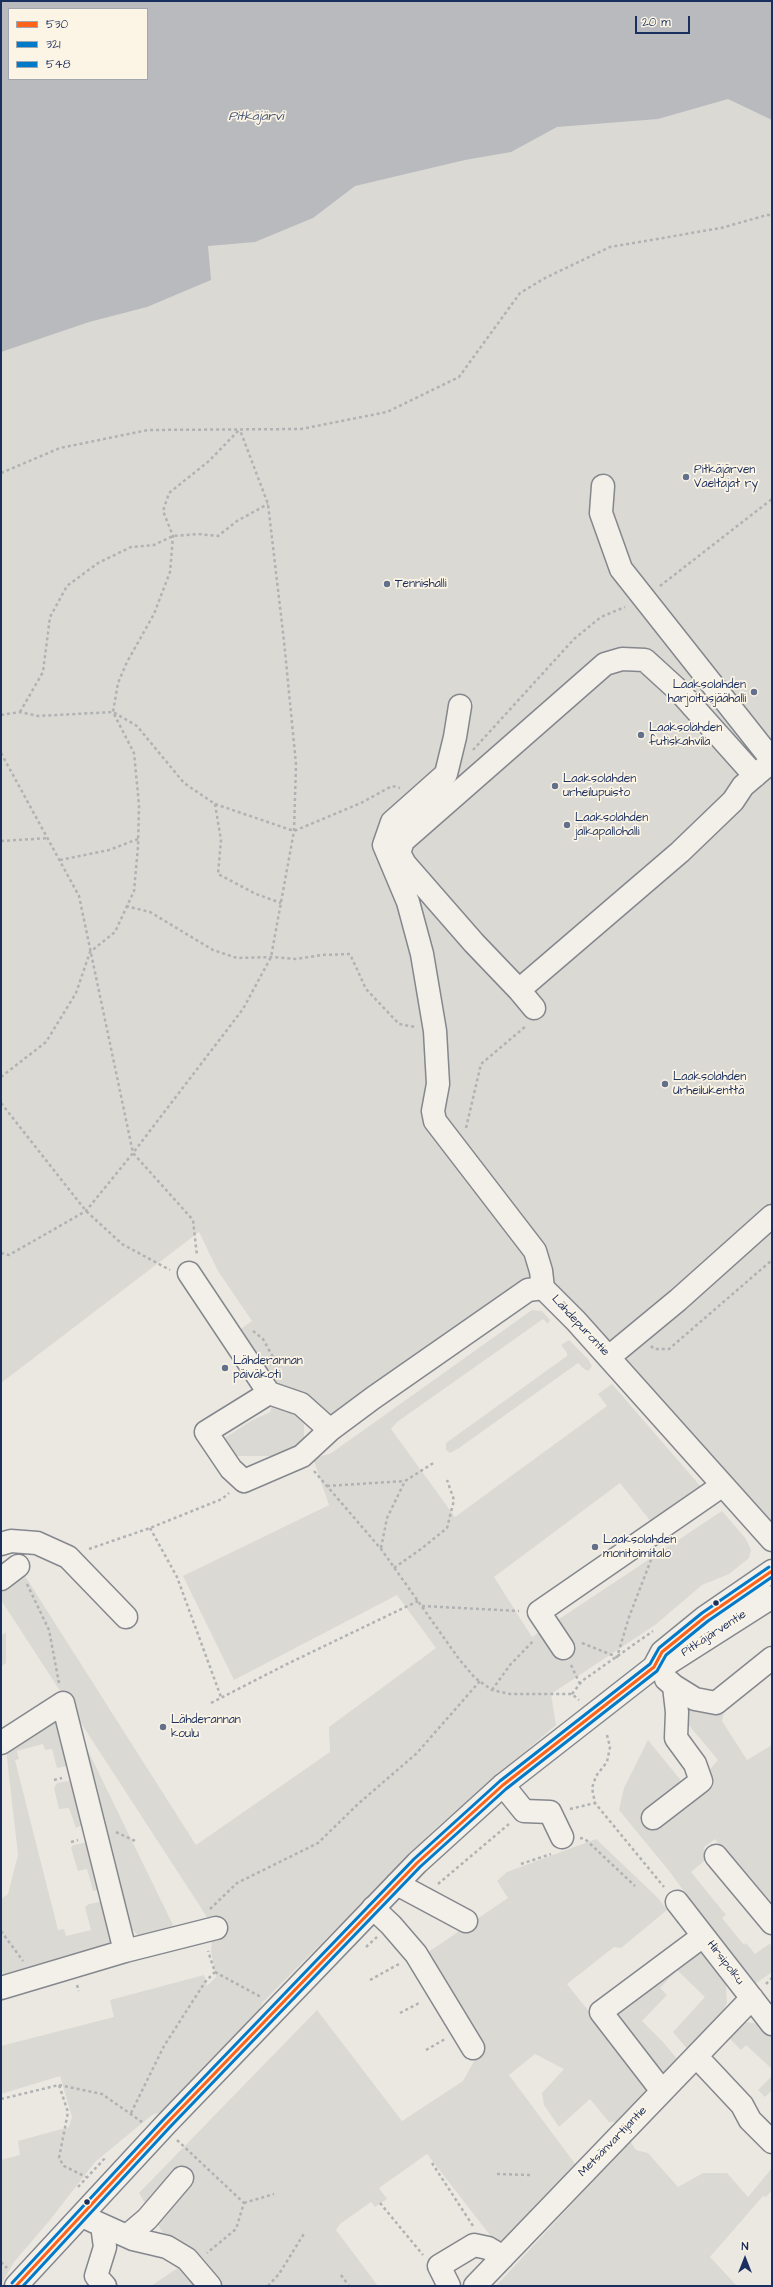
<!DOCTYPE html>
<meta charset="utf-8">
<style>
body{margin:0}
#map{position:relative;width:773px;height:2287px;overflow:hidden;background:#eae8e1;font-family:"Architects Daughter",sans-serif}
canvas{display:block}
.frame{position:absolute;inset:0;border:2px solid #1b2f5e;pointer-events:none}
.legend{position:absolute;left:8px;top:8px;width:140px;height:72px;box-sizing:border-box;background:#fcf5e5;border:1px solid #a2a6af;margin:0;padding:5px 7px;list-style:none;font-size:12px;color:#1b2f5e}
.legend li{display:flex;align-items:center;gap:8px;height:20px}
.legend b{width:20px;border:1px solid #a2a6af}
.north{position:absolute;left:725px;top:2239px;width:40px;height:40px;-webkit-text-stroke:3px #fcf5e5;paint-order:stroke;rotate:0deg;font-size:11px;font-weight:700;line-height:16px;text-align:center;color:#1b2f5e}
.north::after{content:'';display:block;margin:auto;width:14px;height:18px;background:#1b2f5e;clip-path:polygon(50% 0,100% 100%,50% 72%,0 100%)}
.scale{position:absolute;left:635px;top:16px;width:55px;height:18px;box-sizing:border-box;border:2px solid #1b2f5e;border-top:0;padding-left:5px;font-size:12px;line-height:14px;white-space:nowrap;color:#1b2f5e;-webkit-text-stroke:3px #fcf5e5;paint-order:stroke}
</style>
<div id="map">
<canvas width="773" height="2287"></canvas>
<div class="frame"></div>
<ul class="legend">
<li><b style="height:5px;background:#ff6319"></b>530</li>
<li><b style="height:5px;background:#007ac9"></b>321</li>
<li><b style="height:5px;background:#007ac9"></b>548</li>
</ul>
<div class="north">N</div>
<div class="scale">20 m</div>
</div>
<script>
const ctx = document.querySelector('canvas').getContext('2d');
ctx.lineJoin = 'round';
function fillPath(path, color) { ctx.fillStyle = color; ctx.fill(path, 'evenodd'); }
const shape = rows => new Path2D(rows.map(r => 'M' + r).join(''));
function strokePath(path, color, width, dash) { ctx.strokeStyle = color; ctx.lineWidth = width; ctx.lineCap = dash ? 'butt' : 'round'; ctx.setLineDash(dash || []); ctx.stroke(path); }
function drawText(font, color, halo, rows, align = 'center') {
  ctx.font = font + ' "Architects Daughter",sans-serif'; ctx.lineWidth = 3.5; ctx.setLineDash([]); ctx.textBaseline = 'middle'; ctx.strokeStyle = halo; ctx.fillStyle = color; for (const [text, x, y, turn = 0] of rows) {
    ctx.save(); ctx.translate(x, y); ctx.rotate((+turn || 0) * Math.PI / 180); ctx.textAlign = isNaN(turn) ? turn : align; if (halo) ctx.strokeText(text, 0, 0); ctx.fillText(text, 0, 0); ctx.restore();
  }
}
fillPath(shape([
 [772,73,772,1540,543,1288,373,1398,322,1420,277,1391,239,1330,252,1321,218,1271,199,1232,1,1383,1,319,81,216],
 [532,1310,542,1311,550,1320,548,1324,543,1319,397,1422,391,1429,455,1517,607,1406,598,1394,612,1384,702,1488,652,1523,620,1483,494,1577,532,1637,722,1511,746,1539,751,1550,749,1558,729,1574,702,1585,655,1625,551,1694,556,1725,437,1827,263,2002,259,2010,162,2112,152,2115,95,2162,50,2220,14,2262,1,2285,1,2160,20,2155,18,2141,69,2127,72,2117,60,2076,1,2094,1,2046,114,2017,110,2000,204,1975,207,1986,216,1977,211,1951,212,1940,218,1934,1,1600,1,1589,25,1576,196,1845,330,1752,329,1727,436,1648,397,1595,234,1680,183,1576,329,1505,313,1458,330,1454],
 [569,1340,588,1359,592,1366,590,1369,588,1371,584,1369,578,1363,459,1448,450,1453,446,1450,446,1443,567,1356,567,1353,561,1345],
 [273,1402,298,1412,304,1424,304,1439,292,1453,276,1456,233,1456,220,1441,251,1421,270,1412],
 [6,1632,6,1663,1,1666,1,1636],
 [683,1707,725,1708,722,1721,747,1760,772,1745,772,1909,715,1839,703,1848,710,1856,691,1872,726,1915,722,1918,744,1945,746,1943,755,1954,769,1944,772,1945,772,1972,758,1982,753,1984,740,1969,670,1872,619,1810,624,1788,648,1740,687,1788,706,1774,718,1760,682,1717],
 [57,1710,68,1766,57,1768,52,1749,45,1750,43,1744,17,1751,19,1759,15,1760,58,1930,64,1929,66,1936,91,1930,85,1907,89,1904,104,1901,112,1941,110,1949,4,1982,3,1972,1,1973,1,1899,8,1894,18,1855,6,1749],
 [72,1718,173,1925,167,1930,149,1936,139,1936,124,1922],
 [73,1780,84,1824,76,1828,69,1808,59,1809,54,1788,57,1783],
 [596,1839,658,1898,667,1910,621,1948,614,1947,567,1984,649,2087,616,2122,609,2122,590,2099,559,2127,544,2105,542,2093,564,2069,535,2054,509,2075,576,2165,500,2248,427,2154,379,2188,387,2199,375,2207,371,2202,340,2224,336,2230,378,2286,151,2286,182,2265,139,2193,317,2010,402,2121,463,2081,483,2045,424,1955,508,1898,497,1881,507,1872],
 [89,1842,101,1889,93,1891,87,1869,78,1871,71,1848,73,1845],
 [697,1948,726,1985,727,2003,720,2016,689,2051,673,2032,705,1997,677,1970,660,1988,667,1995,642,2021,663,2042,678,2060,658,2077,611,2018],
 [745,2022,758,2024,772,2038,772,2069,746,2045,741,2050,726,2035,738,2024],
 [772,2076,772,2090,765,2097,758,2090],
 [630,2141,636,2150,648,2153,678,2187,703,2173,727,2173,748,2197,772,2168,772,2190,766,2197,763,2196,710,2257,737,2286,496,2286]
]), '#dbd9d4');
fillPath(shape([
 [1,1,772,1,772,120,728,99,658,119,557,127,511,152,465,160,355,186,313,218,255,242,208,246,211,280,147,307,89,322,1,352],
 [9,9,147,9,147,79,9,79]
]), '#b8babe');
const minor = shape([
 [603,486,601,513,621,569,772,760],
 [460,706,455,737,446,774,392,822,384,845,408,902,422,954,435,1031,438,1084,433,1111,435,1121,535,1251,541,1271,543,1288],
 [519,990,474,943,405,864,399,853,403,841,605,664,622,659,645,660,679,691,755,776],
 [534,1008,519,990,680,852,733,801,743,786,772,761],
 [189,1273,269,1393],
 [609,1357,678,1300,772,1216],
 [330,1430,301,1404,269,1393,206,1432,231,1469,244,1481,302,1456,330,1430,373,1398,528,1290,543,1288,576,1321,772,1540],
 [1,1544,11,1541,37,1543,68,1557,126,1617],
 [1,1579,18,1566],
 [563,1648,539,1612,723,1485],
 [666,1679,674,1686,695,1699,716,1703,772,1658],
 [1,1743,63,1703,125,1951],
 [503,1785,524,1811,550,1812,562,1837],
 [653,1818,701,1781,695,1764,676,1738,677,1712,674,1686],
 [716,1856,772,1923],
 [397,1884,466,1921],
 [677,1902,772,2024],
 [373,1908,391,1925,416,1954,473,2048],
 [1,1988,125,1951,216,1928],
 [696,2056,742,2105,750,2120,772,2142],
 [662,2091,601,2012,703,1936],
 [82,2216,133,2239,167,2247,187,2259,210,2286],
 [102,2225,105,2247,96,2276,105,2286],
 [127,2236,147,2219,182,2178],
 [449,2286,439,2266,474,2245,488,2248,503,2257],
 [475,2286,752,1998]
]);
const major = shape([
 [663,1665,667,1664,772,1597],
 [16,2286,166,2124,417,1863,503,1785,654,1667,662,1652,705,1617,772,1571]
]);
strokePath(minor, '#84878d', 25);
strokePath(major, '#84878d', 25);
strokePath(shape([
 [1,473,60,448,148,430,301,429,387,412,459,377,520,293,545,278,610,247,721,228,767,215,772,215],
 [660,586,772,499],
 [20,712,43,672,50,617,67,586,98,563,131,547,154,545,173,536,198,534,218,536,237,521,268,504],
 [1,715,20,712,38,716,113,712,137,726,184,783,215,804,294,831,361,803,392,786,400,788],
 [473,750,574,639,601,617,625,607],
 [1,753,79,896,133,1153,193,1220,197,1256],
 [215,804,221,840,218,874,256,894,281,903],
 [1,841,49,838],
 [60,860,109,850,138,839],
 [126,906,150,912,213,950,237,958,271,957,296,959,322,955,350,954,366,989,399,1024,415,1027],
 [1,1077,46,1042,76,993,90,952,115,932,134,891,138,847,139,805,134,753,113,712,118,683,127,662,154,614,170,572,173,536,163,511,169,493,209,461,239,430],
 [1,1103,86,1211,122,1244,170,1270],
 [466,1128,481,1064,526,1026],
 [1,1253,9,1255,86,1211,133,1153,243,1009,271,957,294,831,296,764,284,641,268,504,240,430],
 [253,1331,263,1339,274,1359,274,1364],
 [651,1346,654,1349,669,1349,772,1260],
 [314,1471,381,1549,459,1659,475,1678,492,1690,510,1694,572,1694,579,1700],
 [327,1486,405,1481],
 [150,1528,177,1577,221,1697],
 [381,1548,387,1518,405,1481,435,1462],
 [89,1549,150,1528,222,1499,229,1493],
 [394,1568,421,1549,447,1528,454,1500,447,1480],
 [27,1584,49,1630,59,1683],
 [422,1606,519,1611],
 [582,1643,617,1657,629,1617,651,1560],
 [571,1665,580,1684],
 [492,1690,510,1665,534,1640],
 [572,1694,582,1681,653,1631],
 [211,1703,287,1664,418,1601],
 [607,1735,610,1747,607,1762,596,1776,592,1788,595,1803,664,1887],
 [54,1780,62,1778],
 [570,1809,595,1803],
 [116,1832,135,1841],
 [580,1838,585,1839,635,1886],
 [71,1842,78,1840],
 [521,1864,551,1854],
 [438,1884,509,1824],
 [210,1909,237,1883,318,1843,358,1804,417,1753,480,1681],
 [1,1931,23,1961],
 [366,1947,377,1937],
 [215,1972,261,1997],
 [370,1980,399,1964],
 [766,1984,772,1978],
 [77,1985,79,1991],
 [400,2013,421,2002],
 [426,2050,445,2039],
 [59,2085,102,2094,142,2122],
 [1,2099,59,2085,68,2112,59,2158,64,2166,86,2177],
 [131,2113,164,2046,205,1982,215,1972,208,1951],
 [177,2140,244,2203,236,2229,207,2253],
 [432,2163,473,2226],
 [497,2174,530,2175],
 [78,2187,106,2157],
 [244,2203,274,2194],
 [380,2203,423,2255],
 [1,2262,7,2268],
 [341,2275,349,2286],
 [268,2286,279,2274,305,2232]
]), '#b0b2b3', 2.5, [3, 3]);
strokePath(minor, '#f3f0ea', 22);
strokePath(major, '#f3f0ea', 22);
strokePath(shape([
 [16,2286,166,2124,417,1863,503,1785,654,1667,662,1652,705,1617,772,1571]
]), '#ff6319', 3);
strokePath(shape([
 [23,2286,170,2127,420,1867,506,1789,657,1671,666,1655,708,1621,772,1577]
]), '#007ac9', 3);
strokePath(shape([
 [12,2283,162,2121,414,1859,500,1781,650,1664,659,1648,702,1613,769,1567]
]), '#007ac9', 3);
for (const [x, y, r, color] of [
 [686,477,4,"#63708c"],
 [387,584,4,"#63708c"],
 [754,692,4,"#63708c"],
 [641,735,4,"#63708c"],
 [555,786,4,"#63708c"],
 [567,825,4,"#63708c"],
 [665,1084,4,"#63708c"],
 [225,1368,4,"#63708c"],
 [595,1547,4,"#63708c"],
 [716,1603,3.5,"#1b2f5e"],
 [163,1727,4,"#63708c"],
 [87,2202,3.5,"#1b2f5e"]
]) { const dot = new Path2D(); dot.arc(x, y, r, 0, 2 * Math.PI); ctx.fillStyle = color; ctx.fill(dot); strokePath(dot, '#fcf5e5', 1.5); }
drawText('12px', '#1b2f5e', '#fcf5e5', [
 ["Pitkäjärven",694,470],
 ["Vaeltajat ry",694,484],
 ["Tennishalli",395,584],
 ["Laaksolahden",746,685,"right"],
 ["harjoitusjäähalli",746,699,"right"],
 ["Laaksolahden",649,728],
 ["futiskahvila",649,742],
 ["Laaksolahden",563,779],
 ["urheilupuisto",563,793],
 ["Laaksolahden",575,818],
 ["jalkapallohalli",575,832],
 ["Laaksolahden",673,1077],
 ["Urheilukenttä",673,1091],
 ["Lähderannan",233,1361],
 ["päiväkoti",233,1375],
 ["Laaksolahden",603,1540],
 ["monitoimitalo",603,1554],
 ["Lähderannan",171,1720],
 ["koulu",171,1734]
], 'left');
drawText('12px', '#1b2f5e', '#fcf5e5', [
 ["Lähdepurontie",580,1326,47],
 ["Pitkäjärventie",714,1634,-33],
 ["Hirsipolku",725,1963,52],
 ["Metsänvartijantie",613,2142,-46]
]);
drawText('italic 13px', '#445376', '#fcf5e5', [
 ["Pitkäjärvi",256,117]
]);
</script>
